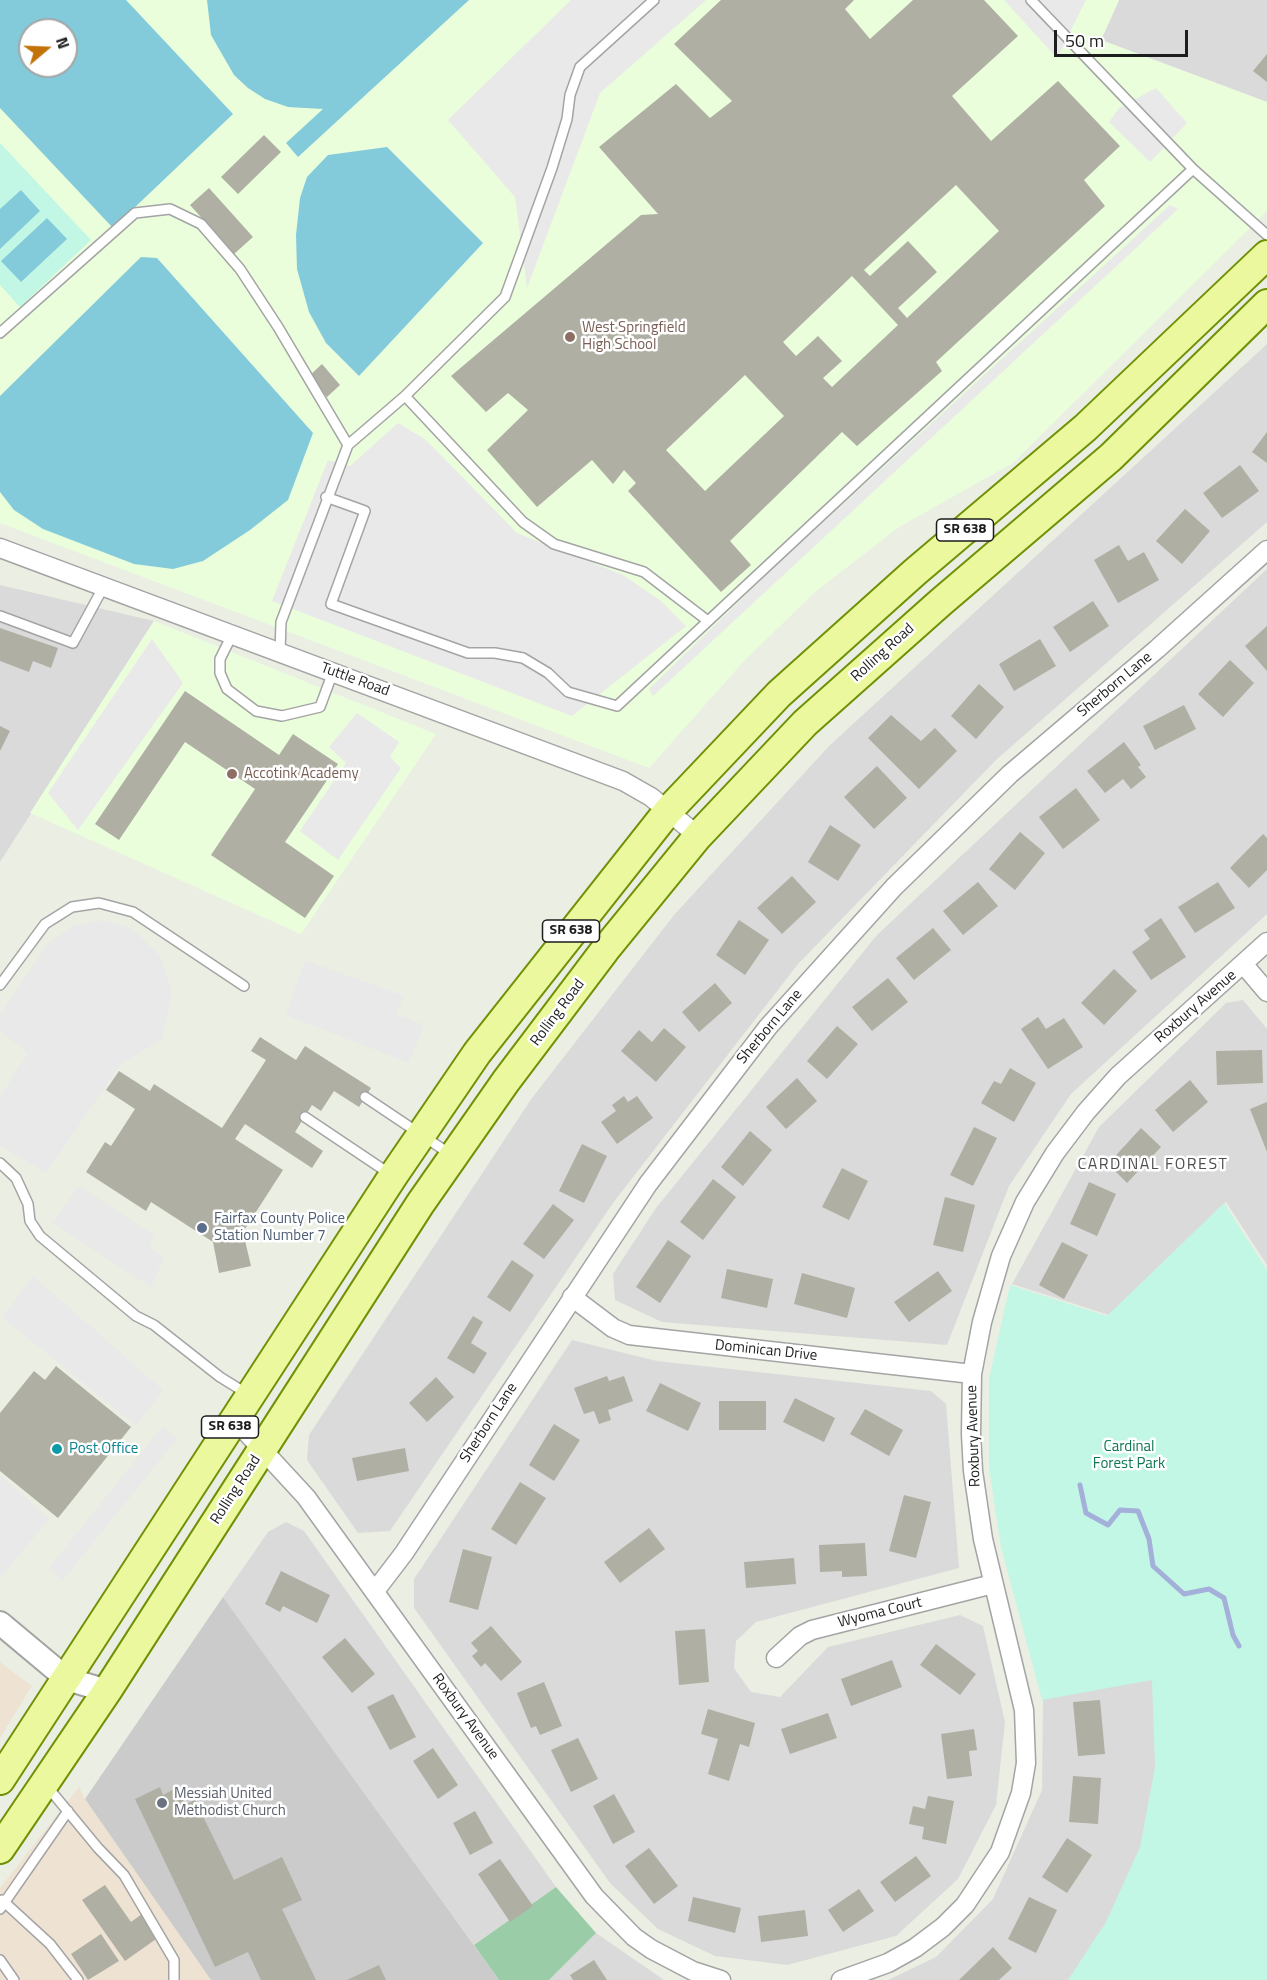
<!DOCTYPE html>
<style>
body{margin:0}
#map{position:relative;width:1267px;height:1980px;overflow:hidden;background:#ebeee3;font-family:"Titillium Web",sans-serif}
canvas{display:block}
.north{position:absolute;left:18px;top:18px;width:60px;height:60px;box-sizing:border-box;background:#fff;border:2px solid #a5a5a5;border-radius:50%;rotate:71deg;font-size:16px;font-weight:700;line-height:24px;text-align:center;color:#1d1d1d}
.north::after{content:'';display:block;margin:auto;width:21px;height:27px;background:#c37207;clip-path:polygon(50% 0,100% 100%,50% 72%,0 100%)}
.scale{position:absolute;left:1054px;top:30px;width:134px;height:27px;box-sizing:border-box;border:3px solid #1d1d1d;border-top:0;padding-left:8px;font-size:18px;line-height:21px;white-space:nowrap;color:#1d1d1d;-webkit-text-stroke:4px #fff;paint-order:stroke}
</style>
<div id="map">
<canvas width="1267" height="1980"></canvas>
<div class="north">N</div>
<div class="scale">50 m</div>
</div>
<script>
const ctx = document.querySelector('canvas').getContext('2d');
ctx.lineJoin = 'round';
function fillPath(path, color) { ctx.fillStyle = color; ctx.fill(path, 'evenodd'); }
const shape = rows => new Path2D(rows.map(r => 'M' + r).join(''));
function strokePath(path, color, width, dash) { ctx.strokeStyle = color; ctx.lineWidth = width; ctx.lineCap = dash ? 'butt' : 'round'; ctx.setLineDash(dash || []); ctx.stroke(path); }
function drawText(font, color, halo, rows, align = 'center') {
  ctx.font = font + ' "Titillium Web",sans-serif'; ctx.lineWidth = 5; ctx.setLineDash([]); ctx.textBaseline = 'middle'; ctx.strokeStyle = halo; ctx.fillStyle = color; for (const [text, x, y, turn = 0] of rows) {
    ctx.save(); ctx.translate(x, y); ctx.rotate((+turn || 0) * Math.PI / 180); ctx.textAlign = isNaN(turn) ? turn : align; if (halo) ctx.strokeText(text, 0, 0); ctx.fillText(text, 0, 0); ctx.restore();
  }
}
fillPath(shape([
 [1119,0,1267,0,1267,102,1101,40],
 [1267,344,1267,522,996,760,798,964,613,1203,390,1531,358,1533,307,1460,309,1435,532,1098,674,915,829,746],
 [1267,569,1267,914,1071,1094,1009,1186,947,1345,662,1322,615,1300,613,1274,656,1208,877,935],
 [0,585,154,621,0,862],
 [1243,1000,1267,1029,1267,1265,1226,1202,1109,1315,1012,1284,1099,1127,1226,1003],
 [572,1340,657,1361,931,1391,946,1404,959,1568,756,1622,736,1641,734,1668,751,1692,780,1697,828,1647,960,1615,983,1626,1005,1722,996,1805,958,1879,896,1936,787,1965,715,1956,658,1929,610,1883,414,1608,414,1579],
 [286,1522,304,1531,556,1887,474,1945,223,1597,268,1532],
 [1154,1678,1157,1766,1142,1846,1108,1921,1069,1980,888,1980,936,1957,993,1899,1042,1790,1043,1699],
 [596,1933,664,1980,549,1980]
]), '#dbdada');
fillPath(shape([
 [0,1662,32,1686,0,1738],
 [79,1787,85,1799,211,1980,0,1980,0,1888]
]), '#eee3d2');
fillPath(shape([
 [0,0,1119,0,1101,40,1267,102,1267,211,1013,463,899,527,815,592,744,661,649,768,0,523],
 [30,30,66,30,66,66,30,66],
 [154,621,436,734,301,934,30,813]
]), '#eafedc');
fillPath(shape([
 [223,1597,499,1980,211,1980,85,1799]
]), '#cbcbcb');
fillPath(shape([
 [556,1887,596,1933,549,1980,499,1980,474,1945]
]), '#99cca7');
fillPath(shape([
 [0,143,91,240,20,307,0,285],
 [1224,1203,1267,1270,1267,1980,1068,1980,1106,1922,1140,1847,1155,1767,1152,1680,1042,1700,1001,1547,989,1468,989,1379,1010,1285,1107,1316]
]), '#c1f7e4');
fillPath(shape([
 [0,0,126,0,233,114,113,228,0,108],
 [30,30,66,30,66,66,30,66],
 [207,0,469,0,298,157,286,143,323,109,288,107,265,99,248,88,234,75,211,35],
 [387,147,483,243,359,376,326,343,309,312,297,269,296,235,300,198,307,177,328,155],
 [21,190,40,211,0,249,0,209],
 [47,218,67,239,21,282,1,261],
 [141,257,157,258,313,433,288,500,250,530,203,561,173,569,134,564,43,529,14,510,0,492,0,396]
]), '#83cbdb');
fillPath(shape([
 [571,0,706,0,600,93,527,288,515,197,448,120],
 [1004,0,1086,0,1057,58],
 [1156,88,1187,123,1150,162,1109,122,1119,108],
 [1170,205,1178,209,653,696,649,689,781,561],
 [398,423,426,440,517,533,623,575,661,601,686,626,572,716,272,601,328,460,350,466],
 [152,639,183,683,78,830,48,793],
 [357,713,399,742,390,757,401,768,338,860,300,831,346,763,329,747],
 [104,920,134,930,159,955,172,992,162,1039,120,1065,46,1173,0,1145,0,1097,28,1053,0,1031,0,1014,48,944,72,926],
 [305,960,404,996,396,1014,424,1025,409,1063,286,1015],
 [79,1186,154,1235,150,1248,164,1258,151,1287,52,1223],
 [33,1276,163,1390,136,1426,2,1317],
 [163,1426,177,1439,62,1581,49,1568],
 [0,1475,49,1519,0,1578]
]), '#e9e9e9');
strokePath(shape([
 [1080,1485,1086,1513,1108,1525,1120,1510,1138,1511,1149,1539,1153,1566,1184,1594,1209,1589,1224,1598,1233,1635,1239,1646]
]), '#a4afda', 5);
fillPath(shape([
 [721,0,854,0,845,9,870,39,913,0,984,0,1018,36,952,96,991,141,1058,81,1120,146,1084,180,1105,206,936,362,942,371,857,446,842,432,730,541,751,565,721,592,628,491,636,483,624,470,613,484,592,460,537,507,487,450,528,410,508,393,486,412,451,376,641,215,658,214,599,147,676,84,710,118,732,101,674,44],
 [956,185,999,231,907,318,898,308,937,272,908,241,870,276,864,270],
 [852,276,898,325,832,387,823,378,842,361,818,336,796,356,783,342],
 [745,375,784,416,705,491,666,450],
 [1267,54,1267,82,1253,71],
 [264,135,281,152,238,194,221,177],
 [209,188,253,237,234,254,190,205],
 [322,364,340,385,327,397,308,377],
 [1267,432,1267,463,1252,452],
 [1240,465,1259,491,1222,518,1203,493],
 [1185,509,1210,531,1182,564,1156,541],
 [1119,545,1128,561,1144,552,1159,580,1118,603,1094,560],
 [1093,601,1109,626,1070,652,1053,627],
 [1267,626,1267,671,1245,646],
 [0,628,58,648,51,668,33,661,29,672,0,661],
 [1040,639,1056,666,1014,691,999,664],
 [1230,660,1254,683,1223,717,1198,694],
 [979,684,1004,707,976,739,951,716],
 [185,691,279,755,293,734,338,764,285,842,334,876,305,918,211,855,255,789,185,742,119,840,95,824],
 [1184,705,1196,729,1155,750,1143,726],
 [891,715,921,741,935,728,957,751,919,789,868,738],
 [0,726,10,731,0,751],
 [1124,742,1141,765,1138,767,1146,777,1131,789,1123,779,1105,793,1087,771],
 [877,766,907,798,874,829,844,797],
 [1076,788,1100,820,1063,849,1039,817],
 [830,825,861,845,838,881,808,862],
 [1020,832,1045,853,1015,890,989,869],
 [1263,834,1267,838,1267,870,1249,888,1230,868],
 [792,876,816,902,782,934,757,908],
 [978,882,998,906,963,935,943,911],
 [1218,882,1235,908,1195,933,1178,907],
 [1161,918,1186,957,1151,980,1132,952,1150,939,1144,930],
 [739,920,769,940,745,975,716,955],
 [933,928,951,950,914,980,896,958],
 [1114,969,1137,991,1104,1025,1081,1003],
 [888,978,908,1002,872,1031,852,1007],
 [715,983,732,1003,699,1032,682,1012],
 [1038,1017,1046,1029,1064,1018,1083,1047,1048,1069,1021,1029],
 [837,1026,858,1044,827,1079,807,1061],
 [664,1028,686,1047,656,1082,621,1051,639,1030,652,1042],
 [260,1037,296,1060,305,1046,371,1088,359,1107,334,1091,321,1111,312,1105,295,1132,323,1151,312,1168,245,1124,235,1139,283,1170,243,1232,251,1266,219,1273,213,1242,151,1202,146,1211,86,1172,105,1142,111,1146,135,1109,106,1090,119,1071,150,1091,154,1084,222,1128,266,1060,251,1051],
 [1262,1050,1263,1083,1217,1085,1216,1051],
 [1010,1068,1036,1083,1014,1122,981,1103,994,1081,1001,1084],
 [797,1078,817,1101,786,1129,766,1107],
 [1190,1080,1208,1102,1173,1132,1155,1110],
 [624,1096,628,1102,637,1096,653,1118,617,1144,601,1122,616,1111,612,1105],
 [1267,1102,1267,1152,1250,1109],
 [974,1127,997,1138,973,1186,950,1175],
 [1141,1128,1161,1147,1127,1183,1108,1164],
 [750,1131,772,1150,743,1186,721,1167],
 [582,1144,607,1156,584,1203,559,1191],
 [842,1168,868,1181,849,1220,822,1207],
 [713,1179,736,1197,703,1240,680,1222],
 [1089,1182,1116,1194,1097,1236,1070,1224],
 [945,1197,975,1205,963,1252,933,1245],
 [553,1204,574,1220,544,1259,523,1244],
 [668,1240,691,1256,660,1303,636,1287],
 [1062,1242,1088,1255,1064,1299,1039,1285],
 [512,1260,534,1275,510,1312,487,1297],
 [727,1269,773,1279,767,1308,721,1298],
 [938,1271,952,1291,909,1322,894,1302],
 [802,1273,855,1288,847,1318,794,1304],
 [473,1316,483,1322,471,1343,487,1353,474,1374,447,1358],
 [56,1366,131,1427,58,1518,0,1471,0,1413,34,1371,45,1380],
 [607,1376,609,1381,624,1376,633,1401,608,1410,611,1420,599,1424,594,1411,584,1414,574,1388],
 [436,1377,454,1397,427,1422,409,1403],
 [660,1383,701,1403,688,1431,646,1411],
 [795,1398,835,1418,824,1442,783,1422],
 [719,1401,766,1401,766,1430,719,1430],
 [865,1409,903,1430,889,1456,850,1434],
 [554,1424,580,1440,554,1481,529,1465],
 [405,1448,409,1471,357,1481,352,1458],
 [520,1482,546,1498,516,1545,491,1529],
 [904,1495,931,1502,916,1558,889,1551],
 [649,1528,665,1549,620,1583,604,1562],
 [865,1543,867,1576,842,1577,842,1571,820,1572,819,1545],
 [463,1549,492,1557,478,1610,449,1602],
 [794,1558,796,1584,746,1588,744,1562],
 [281,1571,330,1595,317,1623,283,1606,280,1612,265,1604],
 [491,1626,522,1662,501,1681,485,1663,481,1667,472,1656,478,1651,471,1643],
 [705,1629,709,1682,679,1685,675,1631],
 [345,1638,375,1674,352,1693,322,1657],
 [936,1644,976,1674,960,1695,920,1665],
 [892,1660,902,1687,851,1706,841,1679],
 [544,1682,562,1726,540,1735,536,1726,531,1728,517,1693],
 [393,1694,416,1737,390,1750,367,1707],
 [1100,1700,1105,1754,1078,1756,1073,1702],
 [708,1709,755,1723,749,1747,740,1744,729,1781,708,1774,718,1739,701,1734],
 [828,1713,837,1738,790,1754,781,1729],
 [974,1729,977,1750,969,1751,972,1776,947,1779,941,1734],
 [578,1738,598,1779,571,1792,551,1750],
 [433,1748,458,1785,438,1799,413,1761],
 [1073,1776,1101,1778,1098,1824,1069,1822],
 [160,1787,163,1795,178,1787,186,1804,195,1800,234,1880,282,1857,302,1900,282,1909,316,1980,261,1980,248,1952,215,1967,135,1799],
 [614,1794,635,1832,613,1844,593,1806],
 [928,1796,954,1801,946,1844,922,1839,924,1827,909,1824,913,1806,925,1809],
 [475,1811,493,1843,470,1855,453,1823],
 [1067,1838,1092,1855,1067,1893,1042,1877],
 [649,1848,678,1886,654,1904,625,1866],
 [916,1856,931,1876,895,1902,880,1882],
 [500,1859,533,1906,510,1922,478,1874],
 [105,1885,131,1922,142,1914,159,1937,125,1961,82,1900],
 [859,1889,874,1911,843,1932,828,1910],
 [693,1897,741,1908,735,1933,688,1921],
 [1029,1897,1057,1910,1036,1953,1008,1939],
 [805,1910,808,1936,761,1942,758,1916],
 [101,1934,119,1961,88,1980,71,1954],
 [993,1947,1012,1968,999,1980,959,1980],
 [594,1960,607,1980,573,1980,570,1975],
 [379,1965,386,1980,347,1980]
]), '#afafa3');
const service = shape([
 [1031,0,1193,169,1267,235],
 [0,333,135,213,170,209,201,224,240,269,278,327,348,445],
 [405,396,523,522,554,544,644,572,708,621],
 [326,497,365,511,331,604,468,653,495,653,523,658,548,673,568,692,617,706,1193,169],
 [0,616,73,643,104,586],
 [232,635,220,659,220,673,227,689,256,711,282,716,320,707,333,672],
 [280,652,281,622,348,445,405,396,505,297,552,168,567,119,570,95,580,67,654,0],
 [0,985,45,924,72,907,99,903,133,912,244,986],
 [365,1097,450,1154],
 [305,1117,390,1174],
 [0,1163,16,1178,28,1204,30,1221,40,1236,136,1316,154,1325,220,1377,246,1393],
 [46,1785,98,1848,124,1875,174,1960,174,1980],
 [2,1900,50,1944,78,1980],
 [0,1909,68,1811],
 [0,1960,14,1980]
]);
const minor = shape([
 [0,548,623,781,651,797,698,836],
 [1244,965,1267,992],
 [572,1297,613,1328,629,1335,972,1374],
 [235,1420,306,1497,594,1896,634,1937,651,1949,693,1971,721,1980],
 [375,1591,404,1553,648,1184,768,1027,894,887,1010,774,1157,649,1267,550],
 [776,1658,800,1636,812,1630,993,1584],
 [841,1980,888,1963,915,1948,943,1927,965,1905,1000,1852,1021,1793,1026,1763,1024,1710,983,1539,973,1471,971,1434,972,1374,982,1322,1001,1256,1025,1202,1055,1153,1086,1112,1118,1076,1267,942]
]);
const tertiary = shape([
 [0,1623,67,1679,107,1691]
]);
const primary = shape([
 [0,1780,393,1176,477,1053,668,811,779,694,915,572,1085,428,1267,255],
 [0,1849,107,1691,420,1204,506,1081,605,950,698,836,805,723,941,602,1111,457,1267,304]
]);
strokePath(service, '#a4a4a4', 12);
strokePath(minor, '#a4a4a4', 21);
strokePath(tertiary, '#a4a4a4', 26);
strokePath(primary, '#6f9105', 32);
strokePath(service, '#fff', 9);
strokePath(minor, '#fff', 18);
strokePath(tertiary, '#fff', 22);
strokePath(primary, '#ecf89d', 28);
for (const [x, y, r, color] of [
 [570,337,6,"#8d6e63"],
 [232,774,6,"#8d6e63"],
 [202,1228,6,"#5c6f8a"],
 [57,1449,6,"#0f9aa8"],
 [162,1803,6,"#6b7280"]
]) { const dot = new Path2D(); dot.arc(x, y, r, 0, 2 * Math.PI); ctx.fillStyle = color; ctx.fill(dot); strokePath(dot, '#fff', 2); }
for (const [x, y, w] of [
 [965,530,57],
 [571,931,57],
 [230,1427,57]
]) { const box = new Path2D(); box.roundRect(x - w / 2, y - 11, w, 22, 4.5); ctx.fillStyle = '#fff'; ctx.fill(box); strokePath(box, '#1d1d1d', 1.5); }
drawText('bold 14px', '#1d1d1d', null, [
 ["SR 638",965,530],
 ["SR 638",571,931],
 ["SR 638",230,1427]
]);
drawText('15px', '#785e54', '#fff', [
 ["West Springfield",582,328],
 ["High School",582,345],
 ["Accotink Academy",244,774]
], 'left');
drawText('15px', '#1d1d1d', '#fff', [
 ["Rolling Road",883,653,-42],
 ["Tuttle Road",355,680,20],
 ["Sherborn Lane",1115,685,-40],
 ["Roxbury Avenue",1196,1007,-41],
 ["Rolling Road",558,1013,-53],
 ["Sherborn Lane",770,1027,-50],
 ["Dominican Drive",766,1351,6],
 ["Sherborn Lane",489,1423,-57],
 ["Roxbury Avenue",974,1436,-92],
 ["Rolling Road",236,1490,-57],
 ["Wyoma Court",880,1613,-14],
 ["Roxbury Avenue",465,1717,54]
]);
drawText('15px', '#4e5e75', '#fff', [
 ["Fairfax County Police",214,1219],
 ["Station Number 7",214,1236]
], 'left');
drawText('15px', '#0f7753', '#fff', [
 ["Cardinal",1129,1447],
 ["Forest Park",1129,1464]
]);
drawText('15px', '#0d838f', '#fff', [
 ["Post Office",69,1449]
], 'left');
drawText('15px', '#5b616d', '#fff', [
 ["Messiah United",174,1794],
 ["Methodist Church",174,1811]
], 'left');
ctx.letterSpacing = '1.5px';
drawText('16px', '#505050', '#fff', [
 ["CARDINAL FOREST",1153,1165]
]);
ctx.letterSpacing = '0px';
</script>
